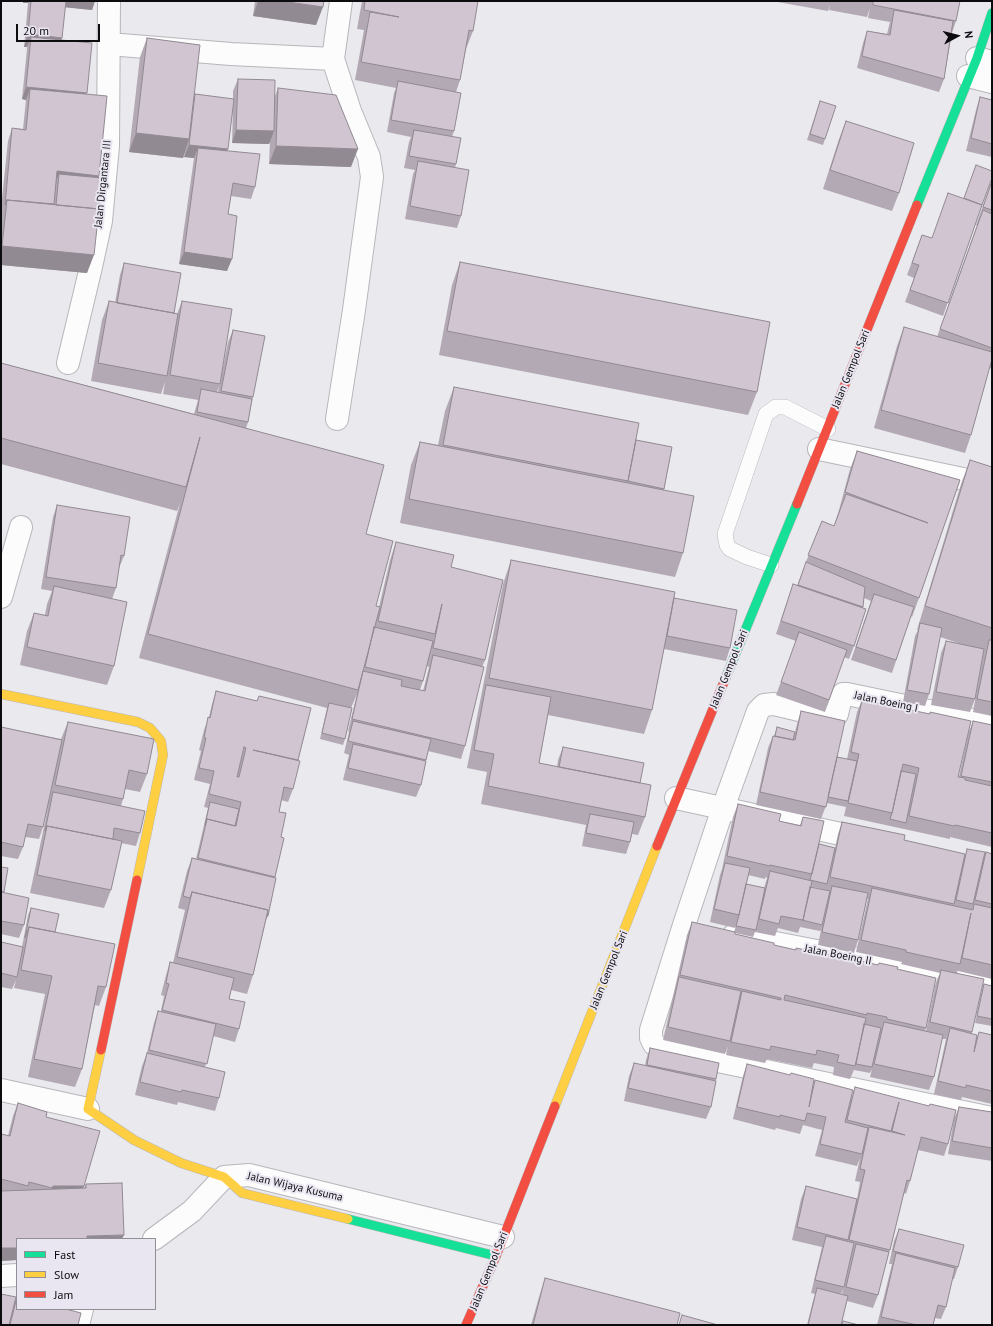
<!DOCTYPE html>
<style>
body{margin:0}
#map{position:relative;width:993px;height:1326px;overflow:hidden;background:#eae9ee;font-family:"PT Sans",sans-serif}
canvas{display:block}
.frame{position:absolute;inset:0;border:2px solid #0c0b0e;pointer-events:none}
.legend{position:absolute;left:16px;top:1238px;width:140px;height:72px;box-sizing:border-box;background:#e9e6f1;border:1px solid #918e96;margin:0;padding:5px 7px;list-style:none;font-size:12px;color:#0c0b0e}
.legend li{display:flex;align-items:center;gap:8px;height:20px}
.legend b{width:20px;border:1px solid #918e96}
.north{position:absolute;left:937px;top:16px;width:40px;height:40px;-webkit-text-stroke:3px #e9e6f1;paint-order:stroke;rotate:83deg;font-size:11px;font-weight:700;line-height:16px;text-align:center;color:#0c0b0e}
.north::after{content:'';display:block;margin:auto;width:14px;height:18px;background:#0c0b0e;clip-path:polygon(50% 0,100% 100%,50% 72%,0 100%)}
.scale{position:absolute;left:16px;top:24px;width:84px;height:18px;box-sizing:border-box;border:2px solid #0c0b0e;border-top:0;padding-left:5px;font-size:12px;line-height:14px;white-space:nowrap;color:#0c0b0e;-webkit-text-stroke:3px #e9e6f1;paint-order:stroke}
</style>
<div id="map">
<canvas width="993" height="1326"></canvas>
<div class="frame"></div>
<ul class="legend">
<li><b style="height:5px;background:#16e098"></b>Fast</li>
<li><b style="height:5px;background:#ffcf43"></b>Slow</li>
<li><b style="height:5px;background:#f24e42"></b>Jam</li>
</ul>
<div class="north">N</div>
<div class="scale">20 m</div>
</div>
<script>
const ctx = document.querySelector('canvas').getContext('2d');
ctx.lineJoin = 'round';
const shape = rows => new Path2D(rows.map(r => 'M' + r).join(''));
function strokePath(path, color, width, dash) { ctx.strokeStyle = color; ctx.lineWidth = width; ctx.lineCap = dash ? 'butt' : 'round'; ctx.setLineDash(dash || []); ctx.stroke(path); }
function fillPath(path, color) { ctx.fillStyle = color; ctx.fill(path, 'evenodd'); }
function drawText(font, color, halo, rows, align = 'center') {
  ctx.font = font + ' "PT Sans",sans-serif'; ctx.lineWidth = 4; ctx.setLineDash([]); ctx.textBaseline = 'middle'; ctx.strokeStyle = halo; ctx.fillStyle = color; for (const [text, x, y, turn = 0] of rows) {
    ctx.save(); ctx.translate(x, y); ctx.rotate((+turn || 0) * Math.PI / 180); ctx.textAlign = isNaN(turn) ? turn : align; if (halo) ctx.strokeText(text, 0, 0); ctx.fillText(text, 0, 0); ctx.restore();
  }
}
const lane = shape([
 [771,565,747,557,730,549,727,545,725,534,766,414,776,407,785,407,828,429]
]);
const street = shape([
 [109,44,231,54,333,59],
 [977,58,992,62],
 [968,76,992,82],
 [68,363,91,267,101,221,108,146,109,1],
 [337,419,354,310,372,177,369,157,350,111,333,59,341,1],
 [819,449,992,485],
 [1,597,21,527],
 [992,724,847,694,843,694,841,697,837,714,833,718,774,704,764,705,758,711,723,808,684,925,651,1030,651,1038,654,1044,660,1049,992,1118],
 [676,798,868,840],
 [734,935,992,985],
 [1,1090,88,1109],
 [154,1239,192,1211,224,1177,249,1175,503,1237],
 [1,1276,17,1275],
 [78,1325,82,1309]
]);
const fast = shape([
 [917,205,977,58,992,13],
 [726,677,797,504],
 [348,1219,496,1256]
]);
const slow = shape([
 [1,694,138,722,150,728,161,741,163,755,137,880],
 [101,1050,88,1109,134,1140,181,1163,224,1177,242,1193,348,1219],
 [555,1106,657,846]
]);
const jam = shape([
 [797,504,917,205],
 [657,846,726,677],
 [101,1050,137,880],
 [466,1325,496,1256,555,1106]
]);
strokePath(lane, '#b7b6ba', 16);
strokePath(street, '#b7b6ba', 24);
strokePath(fast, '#b7b6ba', 10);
strokePath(slow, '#b7b6ba', 10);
strokePath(jam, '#b7b6ba', 10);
strokePath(lane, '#fcfcfc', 15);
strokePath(street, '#fcfcfc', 22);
strokePath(fast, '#16e098', 9);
strokePath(slow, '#ffcf43', 9);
strokePath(jam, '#f24e42', 9);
fillPath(shape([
 [23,1,95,1,92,10,65,7,62,38,61,40,86,94,99,178,99,213,98,217,87,273,1,265,1,208,8,141,12,128,23,129,26,100,22,99,27,49,27,47,24,47,28,3,23,3],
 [255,1,324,1,316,25,253,16],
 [362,1,478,1,473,31,466,49,460,80,456,92,454,131,452,137,456,164,455,168,461,216,457,228,405,219,413,174,415,170,404,168,409,142,411,137,387,132,394,93,396,88,355,80,364,30,357,29],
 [772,1,960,1,956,21,952,33,944,79,939,92,857,68,863,43,867,31,887,34,890,22,868,18,870,8,867,17,829,10,830,5,828,11],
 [147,38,194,96,195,94,233,99,233,91,238,79,275,96,278,88,351,167,269,164,270,142,269,144,232,143,233,107,227,151,255,187,251,199,231,196,228,214,227,271,179,264,194,158,184,157,185,152,183,158,129,152,140,57],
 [980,97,992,100,992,157,966,151,976,110],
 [820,101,825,139,823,145,807,140],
 [846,121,899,193,892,211,823,189,839,139],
 [992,181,992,369,989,368,971,435,965,453,874,428,897,346,904,327,937,337,977,225,976,225],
 [982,205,943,316,905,302,914,278,907,275,922,235,932,238],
 [460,262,757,392,748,415,439,355,452,285],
 [124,263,174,313,177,314,182,301,220,384,217,392,218,392,228,342,233,330,253,397,248,422,246,428,366,534,376,606,379,607,390,560,396,542,451,567,485,660,482,667,465,746,461,759,428,751,421,785,416,797,343,780,349,755,344,753,349,732,348,731,357,694,351,708,345,739,343,745,320,739,327,708,139,658,180,503,177,511,1,464,1,363,194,414,198,400,163,394,165,382,161,394,91,381,102,320,109,301,115,303,120,275],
 [427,666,429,667,423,691,420,690,423,681],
 [454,387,636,440,672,447,664,490,683,553,675,577,400,523,411,465,420,442,438,445,445,411],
 [857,451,960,480,919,598,912,617,911,616,892,673,851,660,871,601,864,598,863,607,854,646,849,659,844,657,825,712,776,695,796,641,776,634,793,584,797,586,806,562,822,521,834,526,839,510,850,469],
 [970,460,992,467,992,716,973,712,984,651,975,699,970,712,931,705,941,653,946,641,961,644,940,637,929,694,925,706,903,702,915,636,918,630,917,630,961,484],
 [57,505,124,556,119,568,116,588,112,599,114,666,107,685,20,665,27,631,34,613,45,615,47,604,52,591,41,589,53,517],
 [511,560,674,599,730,648,726,661,664,649,652,710,644,734,548,715,539,763,557,767,558,760,563,747,640,783,645,817,638,835,632,834,630,842,626,854,582,846,586,825,481,804,487,772,467,768,503,584],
 [216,691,257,701,259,696,311,708,298,761,293,789,288,802,281,800,279,812,281,837,284,838,274,878,268,916,266,920,253,975,247,994,231,990,229,999,239,1029,235,1042,213,1036,205,1067,219,1098,215,1111,178,1102,177,1105,135,1095,142,1066,147,1053,154,1023,158,1011,161,1011,164,996,161,995,166,975,170,962,173,963,185,910,178,908,187,871,192,858,196,859,208,808,204,807,210,784,194,780,201,751,199,750,204,730,209,717,212,704],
 [862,700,959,777,968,734,973,721,992,725,992,847,950,837,950,839,904,829,904,827,904,829,844,816,846,807,827,803,821,819,756,805,768,748,773,736,774,736,777,727,793,740,797,724,801,711,837,757,847,759,857,712],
 [68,722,147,774,140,792,125,789,123,799,121,806,140,833,136,846,121,843,111,890,104,908,30,893,49,803,43,827,39,839,25,837,23,847,18,859,1,856,1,727,61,739],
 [738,804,779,821,800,825,803,817,819,844,835,848,838,834,842,822,904,840,965,857,967,849,983,858,986,852,992,854,992,979,958,971,958,970,957,973,972,1032,972,1034,977,1038,979,1032,992,1035,992,1104,962,1097,961,1100,934,1094,946,1039,942,1039,934,1077,929,1090,870,1077,872,1069,870,1073,854,1070,850,1079,833,1075,834,1067,814,1063,812,1068,767,1059,765,1063,726,1055,728,1046,725,1054,663,1040,687,935,692,922,734,932,736,926,735,928,710,922,720,875,722,869,733,817],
 [748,875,765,879,765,877,767,878,764,888,746,884],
 [810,886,825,890,826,887,825,890,830,891,829,893],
 [867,899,868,899,856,952,902,962,901,964,940,973,936,982,926,1031,925,1031,926,1028,897,969,878,965,796,950,774,945,735,934,735,933,753,937,755,932,775,936,778,928,798,933,800,927,820,931,821,930,818,945,854,953,858,940],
 [1,867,8,868,3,893,24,925,19,938,1,934],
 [31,908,55,932,106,987,99,1006,95,1005,82,1069,75,1087,28,1077,45,994,14,988,16,980,12,989,1,987,1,942,22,947,28,915],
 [984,984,992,986,992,1026,975,1023,982,990],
 [650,1048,716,1079,711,1107,706,1119,624,1101,629,1076,634,1063,645,1066,646,1060],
 [747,1064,813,1086,815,1080,851,1099,855,1087,948,1144,944,1156,918,1150,910,1181,906,1194,904,1193,890,1250,886,1262,878,1295,873,1308,847,1301,841,1325,807,1325,813,1301,815,1294,811,1293,822,1247,792,1240,801,1199,806,1186,857,1199,860,1182,855,1181,860,1158,857,1166,815,1156,822,1130,803,1125,800,1134,776,1128,775,1130,733,1119,743,1076],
 [852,1255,842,1294,841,1294,844,1287],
 [18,1103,46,1117,83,1188,84,1188,86,1184,122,1183,17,1260,1,1261,1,1134,8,1136,13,1116],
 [959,1107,992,1112,992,1161,948,1154,954,1119],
 [899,1229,958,1267,954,1279,952,1279,946,1307,941,1319,935,1318,933,1325,877,1325,892,1264,889,1264,894,1241],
 [545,1278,677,1325,531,1325,539,1297],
 [17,1297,78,1325,1,1325,13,1306]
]), '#b3a9b4');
fillPath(shape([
 [23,1,29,1,28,3,23,3],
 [64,1,95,1,92,10,62,7],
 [258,1,281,1,323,7,316,25,253,16],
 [28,34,62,38,57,50,31,37,27,47,24,47],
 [26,87,87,93,82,105,30,89,26,100,22,99],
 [236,130,274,131,269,144,232,143],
 [136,133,189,139,183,158,129,152],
 [189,145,228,149,223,162,198,148,194,158,184,157],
 [276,146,358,149,351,167,269,164],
 [57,171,99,176,95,188,59,174,55,184],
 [2,246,94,255,87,273,1,265,1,249],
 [184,252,232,259,227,271,179,264],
 [53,1186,84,1186,79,1198,48,1198],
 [124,1235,122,1239,86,1239,87,1236],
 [1,1248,17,1248,17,1260,1,1261]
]), '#928a92');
const building = shape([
 [31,1,66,1,62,38,28,34,31,1],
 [281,1,324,1,323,7,281,1],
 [365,1,478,1,473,31,469,30,460,80,361,62,370,12,399,17,364,10,365,1],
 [873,1,960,1,956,21,873,5,873,1],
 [894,10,953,21,944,79,862,56,867,31,890,35,894,10],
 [31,37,92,43,87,93,26,87,31,37],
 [147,38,200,45,189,139,136,133,147,38],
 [238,79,275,80,274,131,236,130,238,79],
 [398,81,461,93,454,131,391,120,398,81],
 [278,88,336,95,358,149,276,146,278,88],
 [30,89,107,96,99,176,57,171,54,204,7,200,5,205,12,128,26,130,30,89],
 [195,94,234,99,228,149,189,145,195,94],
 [980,97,992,100,992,144,971,138,980,97],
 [820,101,836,106,825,139,810,134,820,101],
 [846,121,914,143,899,193,830,170,846,121],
 [414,130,461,138,456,164,409,156,414,130],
 [198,148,260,154,255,187,233,183,228,214,237,216,232,259,184,252,198,148],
 [418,161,469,170,461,216,410,206,418,161],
 [976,165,992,171,992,178,982,205,964,198,976,165],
 [59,174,102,178,99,213,98,213,99,209,56,205,59,174],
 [992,181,992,210,983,207,992,181],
 [948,193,982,205,948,303,910,290,919,265,912,263,922,235,932,238,948,193],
 [7,200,99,209,94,255,2,246,7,200],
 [983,210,992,214,992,348,940,329,983,210],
 [1,231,2,231,1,241,1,231],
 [460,262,770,322,757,392,447,331,460,262],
 [124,263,181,273,174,313,117,303,124,263],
 [109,301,178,314,167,376,98,363,109,301],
 [182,301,232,309,220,384,170,375,182,301],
 [904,327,992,352,992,359,971,435,881,410,904,327],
 [233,330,265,336,253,397,221,391,233,330],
 [1,363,384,465,366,534,393,541,376,606,380,607,358,690,148,634,200,437,186,487,1,438,1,363],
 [454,387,639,423,628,481,443,445,454,387],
 [201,389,252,399,248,422,197,412,201,389],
 [636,440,672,447,664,489,628,481,636,440],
 [420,442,694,496,683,553,409,499,420,442],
 [857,451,960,480,919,598,808,555,822,521,834,526,846,494,928,523,845,492,857,451],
 [970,460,992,467,992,628,925,606,970,460],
 [57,505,130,517,124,556,121,555,116,588,46,577,57,505],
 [396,542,454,555,451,567,503,580,485,660,433,648,442,604,435,634,378,621,396,542],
 [511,560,675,592,652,710,489,678,511,560],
 [806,562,865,587,863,607,798,585,806,562],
 [793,584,866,609,854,646,781,621,793,584],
 [54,586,127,602,114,666,27,647,34,613,48,616,54,586],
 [874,594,914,607,896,660,856,647,874,594],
 [674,598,737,610,730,648,667,636,674,598],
 [920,623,942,628,929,694,907,690,920,623],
 [374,627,433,641,423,681,365,667,374,627],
 [799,632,847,650,829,700,781,682,799,632],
 [989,640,992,640,992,702,977,699,989,640],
 [946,641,984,649,975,699,936,692,946,641],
 [433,655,484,667,465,746,352,719,363,671,402,680,401,686,425,691,433,655],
 [486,685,551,697,539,763,651,785,645,817,488,786,494,754,474,750,486,685],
 [216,691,257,701,259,696,311,708,298,760,253,750,300,761,293,789,284,787,279,812,286,813,281,837,284,838,275,877,198,858,207,819,236,826,241,802,209,794,214,771,199,768,206,738,204,738,208,717,210,718,216,691],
 [244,747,246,748,239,777,237,777,244,747],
 [862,700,930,714,930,712,971,721,958,777,965,778,965,780,992,786,992,833,955,825,954,826,909,816,919,768,903,764,892,813,848,803,859,754,851,752,862,700],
 [329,703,352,708,345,739,322,733,329,703],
 [801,711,845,721,826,807,760,792,773,736,795,740,801,711],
 [353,721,431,739,426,760,348,741,353,721],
 [973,721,992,725,992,782,961,776,973,721],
 [68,722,154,739,147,774,129,770,123,799,55,785,68,722],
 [1,727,62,740,43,827,28,824,23,847,1,842,1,727],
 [777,727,795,732,793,740,775,736,777,727],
 [353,744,426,761,421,785,348,768,353,744],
 [563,747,644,763,640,783,559,767,563,747],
 [837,757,857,761,848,801,828,797,837,757],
 [901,771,916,774,906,823,890,819,892,813,901,771],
 [53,792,145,811,140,833,114,828,113,839,47,826,45,831,53,792],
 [210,802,239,809,235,826,207,819,205,825,210,802],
 [738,804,781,814,779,821,801,826,803,817,824,821,812,874,770,865,770,866,727,856,738,804],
 [590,814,634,822,630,842,586,833,590,814],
 [842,822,905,835,904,840,965,854,954,904,830,877,842,822],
 [47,826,122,841,111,890,37,875,47,826],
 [819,844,835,848,827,884,810,880,819,844],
 [967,849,985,852,973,904,956,900,967,849],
 [986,852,992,854,992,904,975,900,986,852],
 [192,858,276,878,268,916,267,916,268,910,192,892,190,898,183,896,192,858],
 [725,863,750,868,739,915,714,909,725,863],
 [1,867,8,868,4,892,1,891,1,867],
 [770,871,812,881,803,920,781,916,779,924,759,919,770,871],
 [746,884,765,888,756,930,736,926,739,915,746,884],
 [832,886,868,893,858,940,822,932,832,886],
 [810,887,830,891,822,925,802,920,803,920,810,887],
 [872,888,973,910,974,904,992,908,992,965,962,958,971,913,960,964,906,952,906,950,861,940,872,888],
 [1,892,29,898,24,925,1,921,1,892],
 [192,892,268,910,253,975,177,957,192,892],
 [31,908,59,914,55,932,29,927,25,938,31,908],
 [692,922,735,932,735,934,774,943,774,945,796,950,796,948,835,956,835,955,878,965,879,963,898,967,897,969,936,978,926,1028,887,1019,887,1017,867,1013,867,1015,785,995,784,1000,866,1018,855,1066,837,1062,839,1055,817,1050,816,1055,771,1046,770,1050,731,1042,742,991,781,1000,781,998,680,975,692,922],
 [29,927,115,944,106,987,98,986,82,1069,34,1059,52,976,21,970,29,927],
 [1,942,23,947,17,977,1,973,1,942],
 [170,962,234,978,229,999,245,1002,239,1029,162,1010,169,984,166,983,170,962],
 [941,970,984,979,972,1032,930,1022,941,970],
 [679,977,741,991,730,1041,668,1027,679,977],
 [984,984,992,986,992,1019,977,1016,984,984],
 [158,1011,216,1024,207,1064,149,1050,158,1011],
 [884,1022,943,1035,934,1077,874,1064,884,1022],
 [864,1024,881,1028,872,1067,856,1064,864,1024],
 [950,1028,977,1035,974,1052,979,1032,992,1035,992,1091,966,1085,966,1088,938,1081,950,1028],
 [650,1048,719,1063,716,1079,647,1065,650,1048],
 [147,1053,225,1072,219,1098,182,1090,181,1092,140,1082,147,1053],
 [634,1063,716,1081,711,1107,628,1088,634,1063],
 [747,1064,790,1075,791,1073,814,1079,809,1107,815,1080,853,1090,845,1122,868,1128,862,1154,820,1144,826,1117,807,1113,805,1121,780,1115,780,1117,737,1107,747,1064],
 [855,1087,929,1106,930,1104,956,1110,948,1144,921,1137,921,1138,910,1181,907,1180,890,1250,849,1240,865,1170,860,1169,869,1127,905,1135,892,1131,899,1102,891,1131,847,1120,855,1087],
 [18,1103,47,1112,46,1117,100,1131,84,1186,53,1186,52,1188,29,1182,28,1186,1,1179,1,1134,10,1136,18,1103],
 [959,1107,992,1112,992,1148,952,1141,959,1107],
 [122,1183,124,1235,87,1236,87,1239,17,1239,17,1248,1,1248,1,1191,86,1188,86,1184,122,1183],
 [806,1186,857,1199,848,1240,797,1227,806,1186],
 [899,1229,964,1245,958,1267,893,1251,899,1229],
 [826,1236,854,1243,844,1287,815,1280,826,1236],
 [856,1244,889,1252,878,1295,846,1287,856,1244],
 [896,1253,955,1268,946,1307,938,1305,933,1325,917,1325,881,1317,896,1253],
 [545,1278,680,1313,677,1325,533,1325,545,1278],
 [817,1288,848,1296,841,1325,808,1325,817,1288],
 [1,1294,16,1297,9,1325,1,1325,1,1294],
 [17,1297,17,1309,66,1309,81,1313,78,1325,10,1325,17,1297],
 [682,1315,718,1325,679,1325,682,1315],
 [843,1321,859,1325,842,1325,843,1321]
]);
fillPath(building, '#d0c5d1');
strokePath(building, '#928a92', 1);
drawText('11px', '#0c0b0e', '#e9e6f1', [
 ["Jalan Dirgantara III",103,184,-84],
 ["Jalan Gempol Sari",851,369,-68],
 ["Jalan Gempol Sari",729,669,-68],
 ["Jalan Boeing I",886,702,12],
 ["Jalan Boeing II",838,955,11],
 ["Jalan Gempol Sari",609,970,-68],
 ["Jalan Wijaya Kusuma",295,1187,13],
 ["Jalan Gempol Sari",489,1271,-68]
]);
</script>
